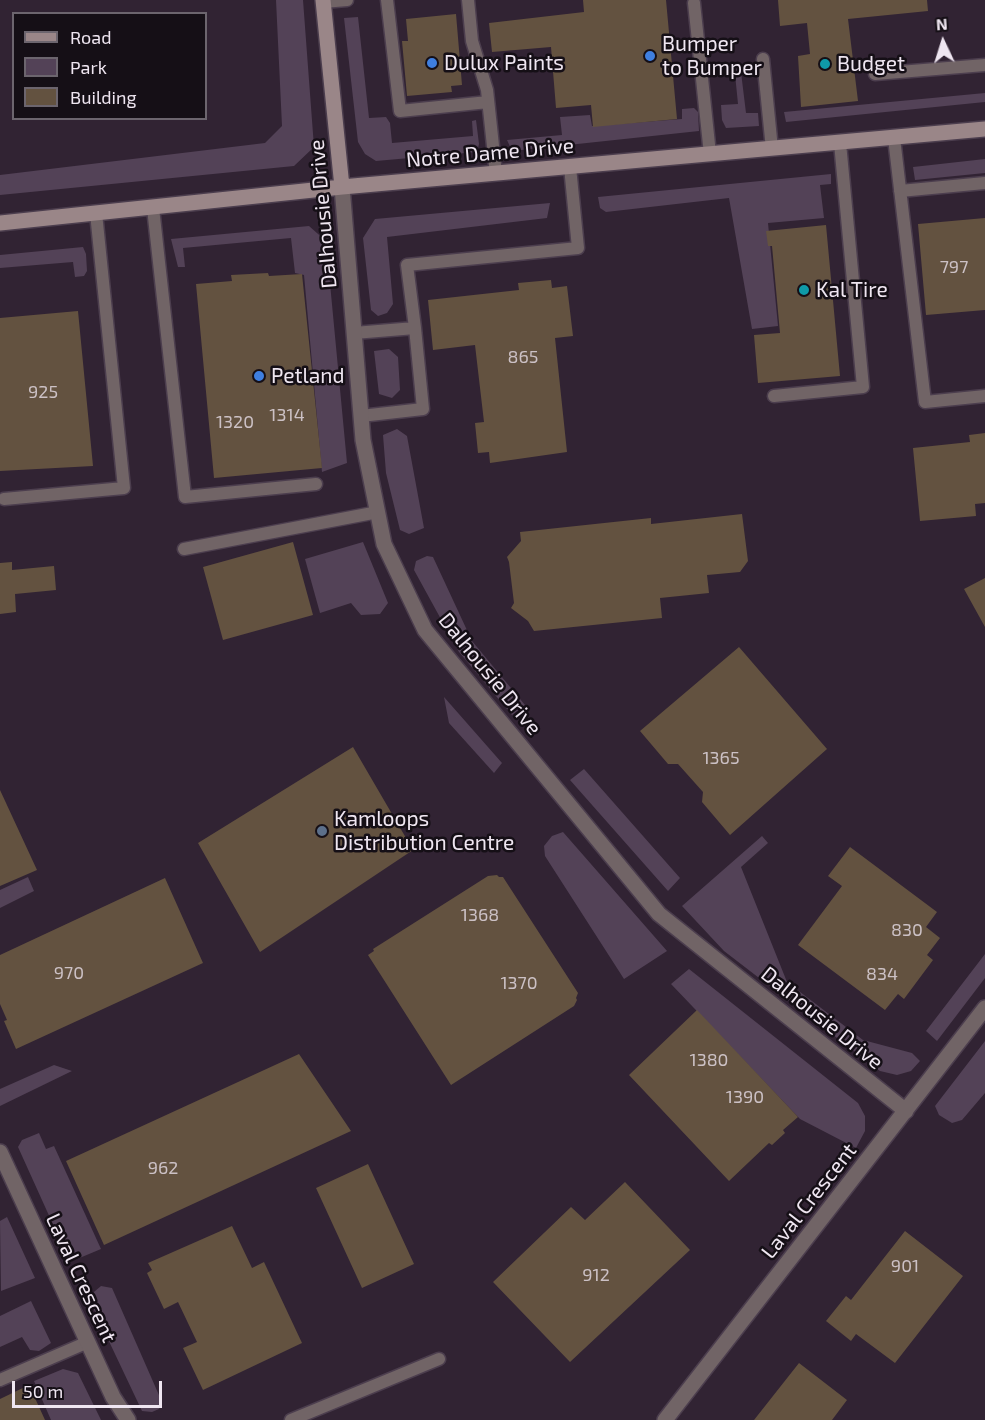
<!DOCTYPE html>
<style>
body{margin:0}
#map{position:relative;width:985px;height:1420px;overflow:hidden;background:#312333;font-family:"Exo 2",sans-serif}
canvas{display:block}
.legend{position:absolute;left:12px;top:12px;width:195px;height:108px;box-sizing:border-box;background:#150f16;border:2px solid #6c656e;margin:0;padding:8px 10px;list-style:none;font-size:18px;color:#efe6f1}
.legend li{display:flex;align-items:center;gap:12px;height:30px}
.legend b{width:30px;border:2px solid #6c656e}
.north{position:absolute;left:913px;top:12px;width:60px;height:60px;-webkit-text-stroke:4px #150f16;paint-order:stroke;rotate:356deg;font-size:16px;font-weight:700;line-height:24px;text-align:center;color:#efe6f1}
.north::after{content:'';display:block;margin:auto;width:21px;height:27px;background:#efe6f1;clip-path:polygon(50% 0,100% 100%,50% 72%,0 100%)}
.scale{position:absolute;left:12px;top:1381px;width:150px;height:27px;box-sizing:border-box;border:3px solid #efe6f1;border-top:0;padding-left:8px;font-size:18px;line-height:21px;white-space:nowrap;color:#efe6f1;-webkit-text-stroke:4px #150f16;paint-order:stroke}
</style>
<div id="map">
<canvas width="985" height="1420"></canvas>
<ul class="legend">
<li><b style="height:8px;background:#9a8688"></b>Road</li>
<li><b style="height:16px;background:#534257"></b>Park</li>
<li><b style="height:16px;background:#635240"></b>Building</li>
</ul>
<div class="north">N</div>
<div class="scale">50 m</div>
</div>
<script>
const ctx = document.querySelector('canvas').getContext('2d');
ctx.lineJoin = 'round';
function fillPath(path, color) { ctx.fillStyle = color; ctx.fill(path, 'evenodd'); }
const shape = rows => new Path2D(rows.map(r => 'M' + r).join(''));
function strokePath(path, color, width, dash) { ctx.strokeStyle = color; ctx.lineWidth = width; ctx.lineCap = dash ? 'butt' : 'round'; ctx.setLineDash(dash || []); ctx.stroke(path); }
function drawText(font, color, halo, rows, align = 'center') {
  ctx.font = font + ' "Exo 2",sans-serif'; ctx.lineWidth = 5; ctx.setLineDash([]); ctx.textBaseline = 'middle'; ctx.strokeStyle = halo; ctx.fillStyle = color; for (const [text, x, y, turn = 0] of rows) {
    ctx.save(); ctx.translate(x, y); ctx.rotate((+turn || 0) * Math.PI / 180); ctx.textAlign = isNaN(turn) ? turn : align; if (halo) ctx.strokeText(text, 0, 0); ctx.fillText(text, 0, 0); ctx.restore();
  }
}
fillPath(shape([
 [276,0,303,0,314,147,294,166,0,195,0,175,265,143,282,126],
 [358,17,369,118,386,117,390,123,392,143,473,136,472,121,476,120,479,144,477,152,376,161,365,154,358,142,344,18],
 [734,64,740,64,746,113,758,113,759,126,726,128,722,120,721,105,738,104],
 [985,93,985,102,786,122,784,112],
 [694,108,698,112,699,131,512,151,507,140,562,135,560,117,590,115,592,126,682,119,682,109],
 [985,159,985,173,915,180,913,167],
 [831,174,831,184,820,185,824,218,768,223,778,326,752,329,729,198,606,212,600,208,598,197],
 [550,203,547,218,387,237,393,304,387,313,378,316,371,310,363,238,375,219],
 [309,226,326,241,347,463,322,472,304,275,295,273,291,238,183,248,185,267,178,267,171,239],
 [83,247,86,254,87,271,84,276,75,277,73,262,0,268,0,255],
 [389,349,398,357,400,390,392,398,379,394,374,351],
 [397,429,407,436,424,528,409,534,400,530,386,473,383,435],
 [363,542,388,603,380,614,361,615,351,603,320,613,305,559],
 [427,556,433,557,472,641,525,705,512,715,459,652,414,570,416,561],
 [444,697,502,763,494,773,449,723],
 [584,769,680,878,668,891,570,780],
 [563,832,667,951,624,979,545,856,544,846,552,836],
 [762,836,768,843,741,867,787,982,863,1040,912,1053,920,1061,911,1071,897,1075,880,1071,724,951,682,906],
 [28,877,34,891,0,908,0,890],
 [985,954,985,978,937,1041,926,1031],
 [689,969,858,1103,865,1116,865,1131,856,1148,800,1119,671,984],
 [985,1041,985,1093,962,1120,952,1123,939,1115,935,1106],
 [54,1065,72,1071,0,1106,0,1089],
 [39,1133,46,1149,54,1146,101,1249,70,1262,18,1147,22,1140],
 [7,1217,35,1278,1,1291,0,1221],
 [101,1286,112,1288,162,1402,159,1409,152,1412,142,1411,88,1297],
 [31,1301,51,1343,39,1351,30,1350,22,1337,0,1347,0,1316],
 [63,1369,78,1373,101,1420,51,1420,34,1381]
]), '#534257');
fillPath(shape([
 [583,0,666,0,677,119,593,127,591,105,556,108,551,47,492,52,489,23,584,12],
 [778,0,927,0,928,11,848,19,858,101,801,107,798,56,810,54,807,23,780,26],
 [456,14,462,85,451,86,452,92,407,96,402,41,408,41,406,19],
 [985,218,985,310,926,315,918,224],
 [826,225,840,376,758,383,754,335,780,333,772,246,768,246,766,231],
 [268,273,269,276,302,274,322,468,214,478,196,284,232,281,231,275],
 [551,280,552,288,567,286,573,336,555,338,567,452,490,463,489,452,478,453,475,423,484,422,475,345,433,350,428,300,519,290,518,283],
 [78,311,93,466,0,471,0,318],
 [985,433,985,503,975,504,976,516,920,521,913,448,970,442,969,435],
 [742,514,748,561,740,572,707,575,709,593,660,598,662,618,534,631,528,621,511,608,514,603,509,562,507,557,521,541,520,532,651,518,651,524],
 [293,542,313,615,223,640,203,567],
 [12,562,12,570,54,566,56,590,15,594,16,612,0,614,0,563],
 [985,578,985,627,964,589],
 [739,647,827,749,730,835,702,802,703,792,678,764,668,764,640,731],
 [353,747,413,850,260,952,198,843],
 [0,790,37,870,0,886],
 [850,847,937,912,926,927,940,938,927,955,933,960,904,999,898,994,885,1010,798,945,842,886,828,876],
 [497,875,499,877,503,877,578,993,576,998,577,1000,574,1006,451,1085,368,955,374,951,373,949,488,876],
 [165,878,203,963,16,1049,4,1021,7,1020,0,1004,0,955],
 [697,1010,798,1117,783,1130,785,1133,772,1145,769,1143,729,1181,629,1075],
 [299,1054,351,1131,104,1245,66,1161],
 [368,1164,414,1264,362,1288,316,1188],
 [625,1182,690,1250,570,1362,493,1282,571,1207,585,1220],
 [232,1226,252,1268,264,1262,302,1343,203,1390,183,1348,197,1342,178,1302,164,1309,147,1273,152,1270,148,1263],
 [905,1231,963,1276,895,1363,856,1334,851,1341,826,1321,846,1296,851,1300],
 [799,1363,847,1400,832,1420,754,1420],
 [29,1385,45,1420,0,1420,0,1399]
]), '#635240');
const lane = shape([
 [387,0,400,111,488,102],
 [468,0,472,41,487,90,496,174],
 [323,2,347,0],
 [694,3,710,154],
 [763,59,772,149],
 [875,74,985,65],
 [894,138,925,402,985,396],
 [900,191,985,183],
 [153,208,185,497,316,484],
 [415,328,407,265,578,248,570,167],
 [354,333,415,328,423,409,361,416],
 [774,396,863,387,840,143],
 [4,499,124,488,96,213],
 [184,549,378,512],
 [0,1380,88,1342],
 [291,1420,439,1359]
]);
const street = shape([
 [342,187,363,440,384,544,425,630,659,914,906,1111],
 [0,1152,113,1397,128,1420],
 [665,1420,985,1008]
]);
const secondary = shape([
 [323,0,342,187],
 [0,223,342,187,985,129]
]);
strokePath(lane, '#4c3e4e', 15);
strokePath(street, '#4c3e4e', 18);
strokePath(secondary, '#4c3e4e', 18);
strokePath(lane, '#716466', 12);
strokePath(street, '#716466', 15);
strokePath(secondary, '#9a8688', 15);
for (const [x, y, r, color] of [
 [650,56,6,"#3f7fe0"],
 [432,63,6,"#3f7fe0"],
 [825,64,6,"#0f9aa8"],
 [804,290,6,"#0f9aa8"],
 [259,376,6,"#3f7fe0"],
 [322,831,6,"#5c6f8a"]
]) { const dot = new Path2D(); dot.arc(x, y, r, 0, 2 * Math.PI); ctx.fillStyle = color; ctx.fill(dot); strokePath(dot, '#150f16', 2); }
drawText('18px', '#ccc1c5', null, [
 ["797",954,267],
 ["865",523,357],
 ["925",43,392],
 ["1314",287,415],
 ["1320",235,422],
 ["1365",721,758],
 ["1368",480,915],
 ["830",907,930],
 ["970",69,973],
 ["834",882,974],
 ["1370",519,983],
 ["1380",709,1060],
 ["1390",745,1097],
 ["962",163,1168],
 ["901",905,1266],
 ["912",596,1275]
]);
drawText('21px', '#efe6f1', '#150f16', [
 ["Bumper",662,44],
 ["to Bumper",662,68],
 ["Dulux Paints",444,63],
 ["Budget",837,64],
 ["Kal Tire",816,290],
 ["Petland",271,376],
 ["Kamloops",334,819],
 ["Distribution Centre",334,843]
], 'left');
drawText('21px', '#efe6f1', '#150f16', [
 ["Notre Dame Drive",490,153,-5],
 ["Dalhousie Drive",323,214,-95],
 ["Dalhousie Drive",490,674,51],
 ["Dalhousie Drive",822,1018,39],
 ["Laval Crescent",809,1201,-52],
 ["Laval Crescent",81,1278,65]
]);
</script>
